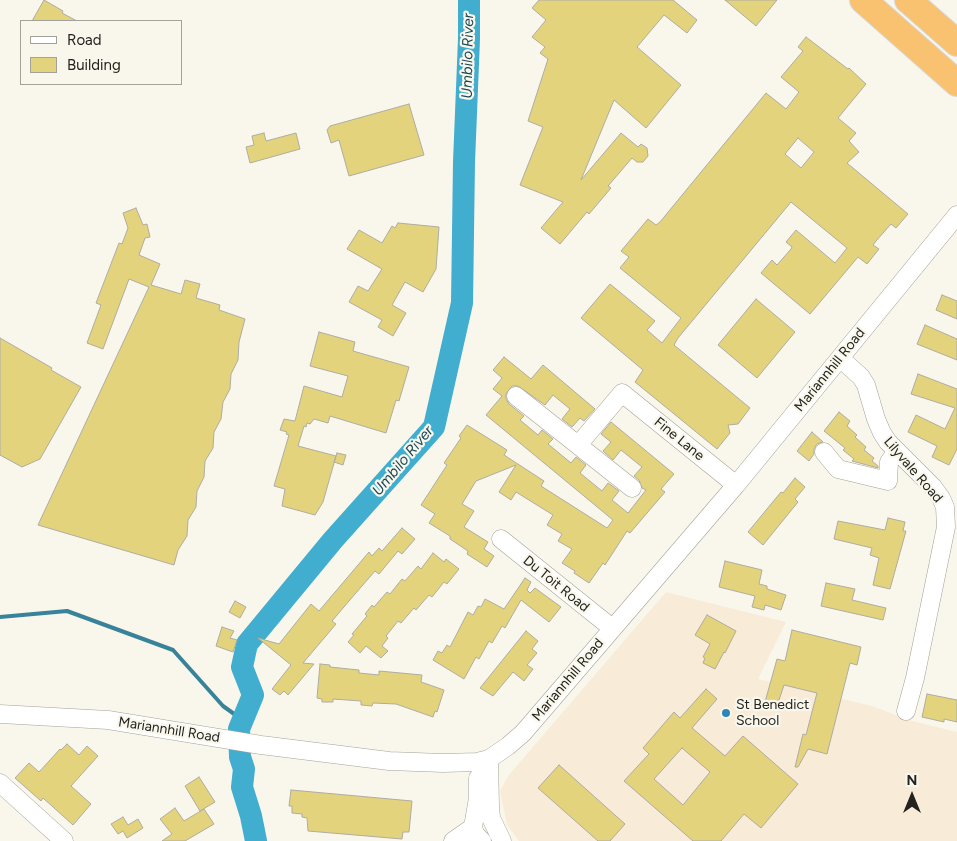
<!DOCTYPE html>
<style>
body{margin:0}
#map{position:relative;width:957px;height:841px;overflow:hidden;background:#f9f7ec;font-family:Figtree,sans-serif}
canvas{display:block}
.legend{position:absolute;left:20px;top:20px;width:162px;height:65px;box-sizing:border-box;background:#f9f7ec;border:1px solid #a3a29a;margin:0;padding:6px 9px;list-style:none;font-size:15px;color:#23221e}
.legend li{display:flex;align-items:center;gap:10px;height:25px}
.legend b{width:25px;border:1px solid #a3a29a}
.north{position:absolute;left:887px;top:771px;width:50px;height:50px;-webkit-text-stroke:4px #f9f7ec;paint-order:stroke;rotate:0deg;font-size:14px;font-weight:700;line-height:20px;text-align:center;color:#23221e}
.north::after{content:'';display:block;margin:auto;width:18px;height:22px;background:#23221e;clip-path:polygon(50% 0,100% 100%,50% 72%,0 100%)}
</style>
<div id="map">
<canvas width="957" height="841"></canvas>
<ul class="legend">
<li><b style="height:6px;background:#fff"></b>Road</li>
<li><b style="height:14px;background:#e4d37d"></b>Building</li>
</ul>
<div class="north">N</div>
</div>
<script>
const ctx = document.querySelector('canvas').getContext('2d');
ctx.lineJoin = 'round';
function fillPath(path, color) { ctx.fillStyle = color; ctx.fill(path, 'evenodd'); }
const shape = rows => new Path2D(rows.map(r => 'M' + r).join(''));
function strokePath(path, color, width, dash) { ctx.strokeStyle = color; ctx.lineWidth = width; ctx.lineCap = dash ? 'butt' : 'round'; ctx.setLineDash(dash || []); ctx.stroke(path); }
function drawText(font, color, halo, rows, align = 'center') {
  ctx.font = font + ' Figtree,sans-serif'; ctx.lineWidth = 4.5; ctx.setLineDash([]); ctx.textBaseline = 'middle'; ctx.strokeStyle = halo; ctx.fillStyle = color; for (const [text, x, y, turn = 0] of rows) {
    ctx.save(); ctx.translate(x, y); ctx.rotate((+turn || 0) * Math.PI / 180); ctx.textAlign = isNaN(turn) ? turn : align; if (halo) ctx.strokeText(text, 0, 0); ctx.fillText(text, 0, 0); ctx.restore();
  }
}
fillPath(shape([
 [666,592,786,622,758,679,872,706,909,720,957,732,957,841,519,841,507,825,500,791,508,776]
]), '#f8ebd7');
strokePath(shape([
 [0,617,67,611,173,650,223,706,237,716,239,729]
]), '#38839a', 4);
strokePath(shape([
 [256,841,251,816,242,787,244,769,240,757,239,729,253,695,242,667,247,644,333,540,434,427,462,303,464,162,469,39,469,0]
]), '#41adcf', 22);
const building = shape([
 [44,0,63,11,62,13,77,21,32,21,44,0],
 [539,0,673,0,697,20,687,33,664,15,637,47,681,85,646,128,614,100,581,180,621,133,638,147,641,144,647,148,648,156,643,162,637,162,632,158,608,186,611,188,589,214,587,212,560,244,541,228,563,202,520,185,543,127,528,121,548,59,540,53,545,47,532,37,546,20,532,8,539,0],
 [725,0,777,0,756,26,725,0],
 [806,37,848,69,849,68,866,84,838,118,856,133,849,141,859,152,847,163,908,214,896,228,891,224,876,241,873,245,879,249,867,264,858,257,810,314,761,273,772,260,777,265,791,249,792,247,786,242,796,230,835,263,847,248,791,202,678,338,674,345,750,408,738,424,728,425,730,433,717,449,635,382,643,370,581,318,610,284,655,321,647,330,662,343,681,318,620,268,629,257,621,251,648,219,656,225,660,222,766,93,786,109,799,92,781,77,803,51,798,47,806,37],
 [798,138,814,152,801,168,785,154,798,138],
 [409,104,424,155,349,176,339,140,331,143,327,130,330,126,409,104],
 [264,133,266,141,296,133,300,149,250,163,246,147,254,145,252,136,264,133],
 [136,208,143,225,147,224,150,237,145,238,139,255,160,264,151,285,181,294,185,280,200,284,196,298,220,305,219,310,245,319,239,342,238,360,231,374,230,389,223,402,221,419,214,432,213,448,205,461,204,477,197,491,196,507,188,520,187,536,178,550,174,565,38,525,149,287,129,279,103,349,87,343,101,305,96,303,119,243,122,244,128,228,123,213,136,208],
 [398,223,439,227,436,269,423,292,405,282,392,305,406,313,393,336,378,327,382,320,349,302,358,286,368,291,382,269,347,249,359,230,382,243,392,226,395,228,398,223],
 [942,295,957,301,957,319,936,310,942,295],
 [756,299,795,332,757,378,718,345,756,299],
 [925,325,957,339,957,360,917,344,925,325],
 [319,332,355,342,353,351,409,367,399,401,396,400,386,433,330,416,328,423,314,419,310,424,307,423,306,427,304,426,298,446,336,456,323,502,315,515,282,506,285,489,274,486,289,435,286,434,287,432,280,430,284,419,295,421,304,386,342,397,348,376,310,366,319,332],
 [0,338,52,368,51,370,81,387,40,459,22,467,0,455,0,338],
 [504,357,531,379,543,365,595,409,584,421,580,418,572,427,562,419,570,409,553,395,545,405,518,386,512,386,506,394,506,399,509,404,524,416,520,420,538,435,542,430,553,439,548,444,571,463,576,457,586,465,580,473,602,491,608,483,619,491,612,500,628,513,646,490,642,488,639,480,634,476,642,467,621,450,613,460,603,451,611,442,601,434,611,422,674,474,661,489,665,492,630,533,627,531,605,565,603,563,589,583,574,573,575,571,562,563,572,549,558,541,562,534,547,525,553,515,516,492,511,500,499,492,516,465,476,481,462,504,474,511,464,527,488,542,484,549,494,556,487,567,467,554,468,551,450,539,450,536,429,523,435,514,421,505,447,465,444,463,461,438,459,436,467,425,507,450,504,455,544,481,541,486,607,528,613,520,486,415,502,396,493,389,502,378,493,370,504,357],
 [918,374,957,389,957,449,949,465,932,457,937,446,908,432,916,415,945,429,955,408,911,394,918,374],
 [839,412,850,421,847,426,857,435,855,437,866,447,864,450,874,458,872,461,878,466,878,468,852,461,854,459,843,450,845,448,824,431,839,412],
 [812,432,823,442,817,444,814,449,814,454,809,461,797,451,812,432],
 [337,453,346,455,343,465,334,462,337,453],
 [795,478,805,487,795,499,798,502,763,545,748,532,781,492,783,493,795,478],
 [888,518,905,522,903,531,906,531,890,589,873,585,879,558,870,555,872,548,834,539,838,521,885,530,888,518],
 [402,528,415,539,402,554,398,551,379,574,375,571,355,594,332,621,336,624,303,663,314,664,288,695,284,691,280,695,272,689,291,665,258,638,279,644,311,604,319,611,369,552,372,556,379,548,382,551,402,528],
 [433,553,444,562,446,559,459,569,447,584,444,582,432,597,429,595,416,610,414,608,401,623,398,621,386,636,388,638,382,646,388,651,381,658,366,646,360,653,348,642,354,635,352,634,367,616,365,614,372,605,374,607,387,592,390,594,402,579,405,581,418,566,421,569,433,553],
 [725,561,762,570,759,584,767,586,767,589,786,595,781,610,765,605,764,610,752,607,755,596,719,587,725,561],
 [525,578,531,582,527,590,530,593,535,588,561,607,549,622,521,600,505,628,502,626,492,643,489,641,479,659,476,657,464,679,433,660,438,651,442,653,447,645,450,647,468,612,473,615,478,606,481,607,485,599,504,609,525,578],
 [826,583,855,589,852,600,886,608,883,620,821,606,826,583],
 [235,601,246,607,240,618,229,612,235,601],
 [707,615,736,631,725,653,724,652,715,669,703,663,705,658,703,657,710,644,695,635,707,615],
 [222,627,234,631,230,638,237,640,233,652,216,646,222,627],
 [792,630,861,647,857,665,850,663,827,754,808,749,798,767,795,767,803,734,806,735,817,693,784,685,777,706,765,702,777,659,785,661,792,630],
 [526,631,538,641,532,649,537,653,527,665,533,669,524,681,513,672,493,696,480,688,526,631],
 [320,664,330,665,330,667,359,670,359,673,379,675,379,671,422,675,421,682,444,690,437,712,435,711,433,717,396,704,373,703,372,706,361,705,361,701,333,699,333,702,322,702,322,699,317,698,320,664],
 [706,689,717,699,692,728,725,756,743,736,798,784,761,828,744,814,721,841,693,841,624,781,649,754,643,748,674,712,680,718,706,689],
 [682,748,710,772,683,805,654,779,682,748],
 [927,694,957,700,957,722,944,719,944,722,922,717,927,694],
 [67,744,79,755,87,746,98,756,71,786,91,804,73,825,43,798,41,801,15,778,29,763,39,772,60,749,61,750,67,744],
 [559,765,625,824,610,841,598,841,538,788,559,765],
 [199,777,215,802,200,811,185,786,199,777],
 [291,790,412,801,409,832,403,832,402,839,308,831,307,818,302,817,302,814,292,813,292,806,289,806,291,790],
 [175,808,184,821,204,809,214,824,185,841,162,841,172,834,160,819,175,808],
 [123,817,128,825,138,819,143,828,127,838,123,831,118,834,111,824,123,817]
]);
fillPath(building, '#e4d37d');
strokePath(building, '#aeaca1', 1);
const minor = shape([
 [840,358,861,377,866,385,876,419,882,433,888,442,933,487,941,498,945,507,946,527,915,678,906,711],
 [516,396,632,488],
 [579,444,622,393,736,485],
 [824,452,838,469,888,481,889,462,897,451],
 [501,539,612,628],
 [0,714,108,720,261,745,389,761,443,763,477,762,489,759,508,746,523,733,736,485,957,215],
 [489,759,490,806,491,818,502,841],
 [478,778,478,798,473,827,475,834,482,841],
 [0,783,64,841],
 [453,841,473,827]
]);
const highway = shape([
 [863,0,957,83],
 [908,0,957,43]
]);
strokePath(minor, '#a4a297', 19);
strokePath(highway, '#d7d7d6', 28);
strokePath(minor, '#fff', 18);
strokePath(highway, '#f8c271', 26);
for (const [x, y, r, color] of [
 [726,713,5,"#2f86b5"]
]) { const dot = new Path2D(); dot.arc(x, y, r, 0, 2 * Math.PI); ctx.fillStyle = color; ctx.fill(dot); strokePath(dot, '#f9f7ec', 2); }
drawText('14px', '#23221e', '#f9f7ec', [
 ["Mariannhill Road",830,370,-51],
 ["Fine Lane",679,439,39],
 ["Lilyvale Road",913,470,49],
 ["Du Toit Road",556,584,39],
 ["Mariannhill Road",568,680,-50],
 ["Mariannhill Road",169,730,9]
]);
drawText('14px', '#23221e', '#f9f7ec', [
 ["St Benedict",736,705],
 ["School",736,721]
], 'left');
drawText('italic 15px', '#194756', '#f9f7ec', [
 ["Umbilo River",468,56,-89],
 ["Umbilo River",403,461,-50]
]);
</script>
